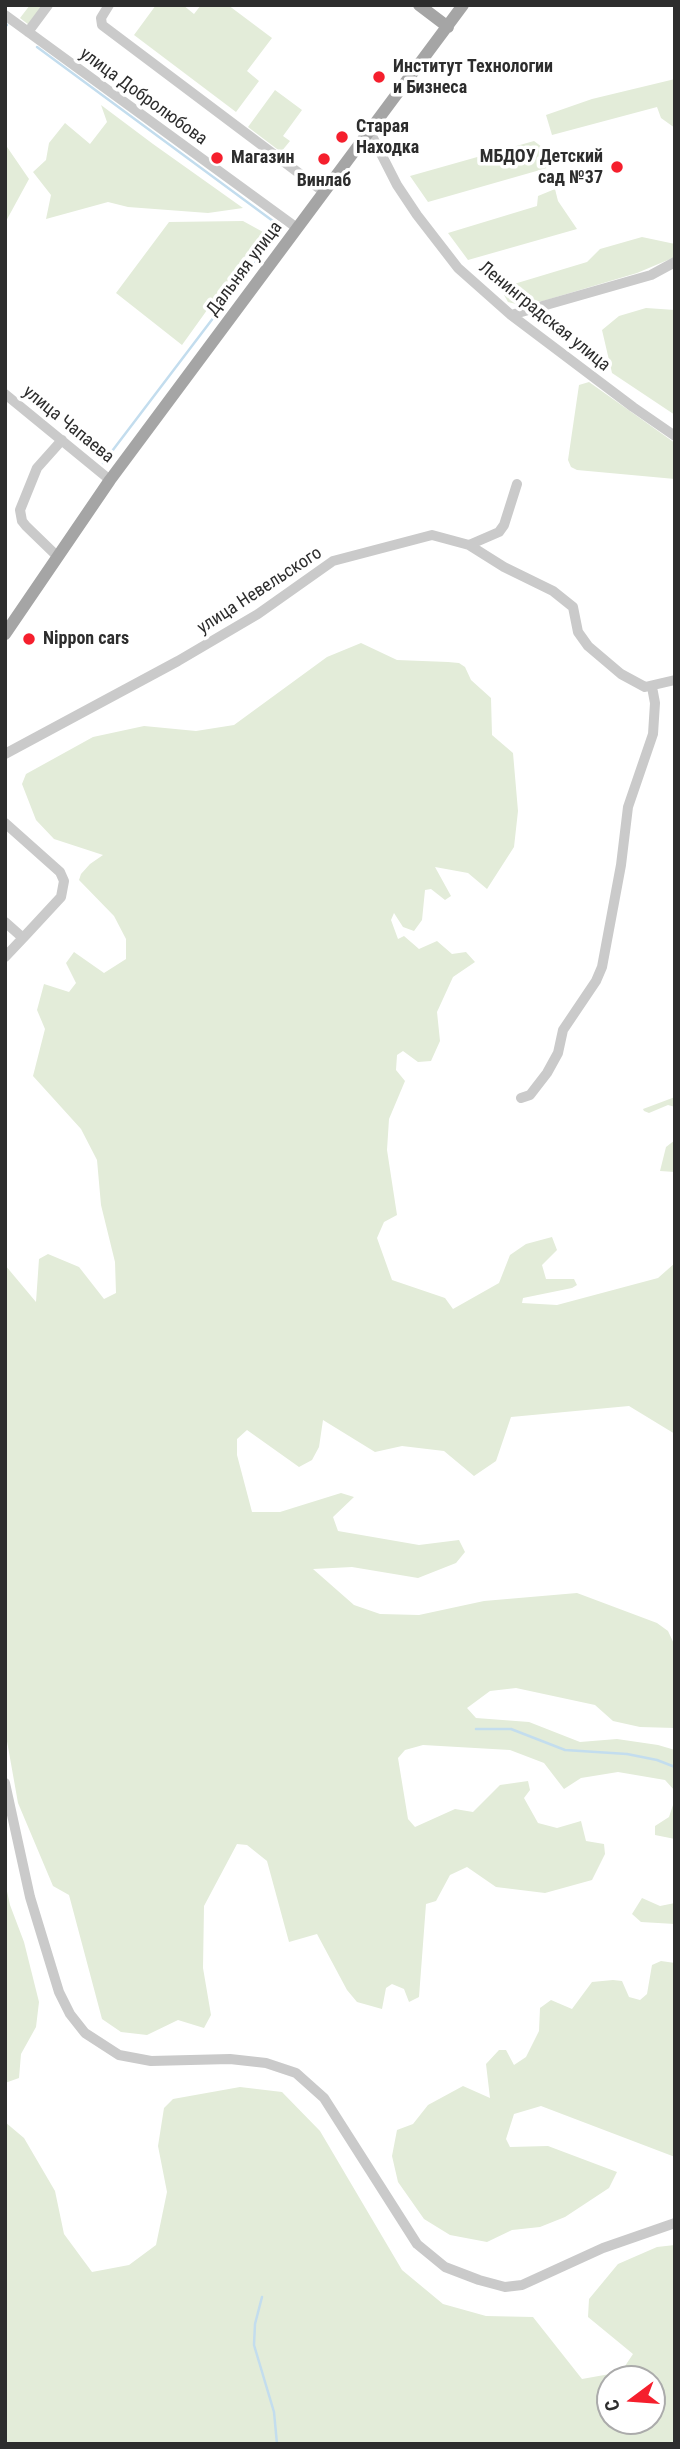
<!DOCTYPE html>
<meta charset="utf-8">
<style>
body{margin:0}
#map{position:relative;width:680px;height:2449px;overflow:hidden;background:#fff;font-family:"Roboto Condensed",sans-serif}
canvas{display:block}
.frame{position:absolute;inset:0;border:7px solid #2d2d2d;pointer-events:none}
.north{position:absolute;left:596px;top:2365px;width:70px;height:70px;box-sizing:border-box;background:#fff;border:2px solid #ababab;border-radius:50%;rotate:254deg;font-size:19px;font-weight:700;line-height:28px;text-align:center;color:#2d2d2d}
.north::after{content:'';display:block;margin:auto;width:24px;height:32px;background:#f51f2d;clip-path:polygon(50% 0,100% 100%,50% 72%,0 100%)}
</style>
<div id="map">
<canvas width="680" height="2449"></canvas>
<div class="frame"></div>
<div class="north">С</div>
</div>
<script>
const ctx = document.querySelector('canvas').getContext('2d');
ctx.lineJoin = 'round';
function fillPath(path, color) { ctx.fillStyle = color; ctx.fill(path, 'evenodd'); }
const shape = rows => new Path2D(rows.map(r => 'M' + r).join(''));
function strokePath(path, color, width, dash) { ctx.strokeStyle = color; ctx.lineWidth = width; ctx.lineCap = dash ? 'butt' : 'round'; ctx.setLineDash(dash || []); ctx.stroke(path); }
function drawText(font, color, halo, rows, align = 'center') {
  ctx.font = font + ' "Roboto Condensed",sans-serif'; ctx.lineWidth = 7; ctx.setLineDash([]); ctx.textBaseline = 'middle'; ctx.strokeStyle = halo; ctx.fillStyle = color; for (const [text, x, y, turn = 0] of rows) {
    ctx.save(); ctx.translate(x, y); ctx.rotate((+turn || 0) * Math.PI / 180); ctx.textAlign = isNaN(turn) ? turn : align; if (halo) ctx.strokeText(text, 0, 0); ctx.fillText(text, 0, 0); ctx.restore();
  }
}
fillPath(shape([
 [30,5,43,5,29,25,20,18],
 [156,5,183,5,194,14,201,5,228,5,272,38,247,71,259,81,236,112,134,35],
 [675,79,675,128,661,118,657,107,552,135,546,115,592,99],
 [275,90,302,110,283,136,290,141,281,152,248,127],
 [101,105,153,144,243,208,208,213,128,207,108,202,46,219,51,195,33,172,46,160,49,143,65,123,90,144,107,122],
 [534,141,542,147,547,168,428,202,410,176],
 [5,144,29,179,5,223],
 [555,189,558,201,577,229,468,260,448,233,537,206,538,196],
 [243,221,263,232,182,345,116,293,169,222],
 [642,237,675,244,675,257,637,273,543,301,516,304,508,302,504,295,504,287,587,262,600,249],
 [646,308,675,310,675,415,612,373,602,330,619,316],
 [589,382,675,443,675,479,577,470,571,467,568,460,579,385],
 [361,643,397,660,448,662,459,663,465,667,471,680,491,698,492,735,513,753,518,811,514,847,487,889,468,873,435,867,451,896,445,900,431,889,425,890,422,920,414,931,403,927,394,913,391,920,398,939,404,936,419,949,437,941,452,954,466,952,475,962,453,977,437,1012,440,1041,431,1061,418,1062,403,1051,397,1055,396,1070,405,1081,389,1119,387,1150,397,1215,384,1222,377,1238,392,1280,445,1298,453,1309,499,1283,510,1255,526,1244,552,1237,557,1250,542,1265,546,1279,574,1279,577,1285,572,1288,523,1298,522,1303,557,1305,658,1278,675,1263,675,1434,629,1406,511,1417,496,1461,474,1476,444,1451,402,1446,375,1452,323,1420,319,1447,312,1460,299,1467,247,1430,237,1439,237,1455,252,1512,280,1512,341,1493,354,1497,333,1517,338,1531,419,1545,459,1540,465,1552,456,1563,418,1578,352,1567,313,1569,354,1605,380,1614,419,1615,484,1601,577,1593,657,1623,668,1631,675,1646,675,1728,640,1727,613,1721,595,1705,516,1688,490,1691,467,1708,476,1718,529,1722,580,1742,617,1739,658,1745,675,1750,675,1791,665,1780,618,1772,581,1778,564,1789,544,1763,510,1750,423,1745,405,1750,398,1758,408,1819,415,1827,455,1809,473,1812,500,1785,528,1781,530,1790,524,1798,538,1823,557,1828,581,1821,586,1841,604,1844,605,1854,592,1880,545,1893,496,1887,467,1867,450,1875,436,1901,426,1904,419,1997,409,2002,404,1989,392,1984,386,1988,382,2009,357,2002,347,1990,317,1934,289,1942,267,1861,247,1845,237,1844,204,1906,203,1968,211,2015,204,2028,178,2020,147,2035,121,2032,102,2019,69,1895,53,1886,18,1803,5,1730,5,1265,36,1302,39,1259,48,1254,79,1267,104,1299,116,1293,115,1262,101,1205,97,1160,81,1129,33,1076,45,1029,37,1010,44,984,69,992,76,983,66,963,74,952,104,973,126,959,126,939,114,916,79,880,81,874,90,864,103,855,54,839,36,820,22,784,26,774,93,737,144,726,196,731,234,725,327,657],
 [675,1097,675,1107,668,1105,649,1113,644,1111,643,1109],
 [675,1140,675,1172,660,1171,666,1147],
 [675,1799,675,1839,655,1835,655,1826,669,1817],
 [5,1882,10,1905,24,1942,39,2002,36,2027,21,2054,19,2078,5,2083],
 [642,1898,660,1906,675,1903,675,1924,641,1922,632,1914],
 [661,1961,675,1963,675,2157,541,2106,514,2114,506,2139,510,2147,548,2146,617,2172,609,2188,565,2217,540,2227,512,2230,487,2242,450,2235,424,2219,398,2182,392,2156,397,2130,413,2124,428,2105,463,2086,490,2098,486,2064,499,2050,506,2050,514,2065,526,2057,539,2031,540,2008,551,2000,572,2009,592,1982,613,1980,622,1981,629,1997,640,2000,647,1994,652,1965],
 [240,2087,282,2092,320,2131,402,2270,443,2304,486,2316,533,2317,582,2379,621,2372,633,2354,588,2317,589,2299,618,2264,657,2247,675,2245,675,2444,5,2444,5,2122,24,2138,55,2191,64,2234,92,2272,129,2265,156,2245,167,2192,158,2146,164,2108,173,2099],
 [610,2379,652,2379,652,2421,610,2421]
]), '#e3ecd9');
strokePath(shape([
 [5,23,7,25],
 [37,47,281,227],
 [103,463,277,234],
 [476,1729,511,1729,565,1750,627,1754,657,1760,675,1767],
 [262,2297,255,2324,254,2345,274,2412,277,2444]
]), '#c3ddee', 2.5);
strokePath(shape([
 [109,5,101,18,102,25,324,192],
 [5,15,297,228],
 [28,32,48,5],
 [370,132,397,185,417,215,458,268,511,315,633,407,675,436],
 [511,315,651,275,675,262],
 [5,394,110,480],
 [469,545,504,567,553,591,573,607,578,632,588,646,621,674,645,687,675,680],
 [58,557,26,526,22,521,20,510,37,468,62,440],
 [5,754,178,661,258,614,333,561,432,535,469,545,499,532,504,525,517,484],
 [5,823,60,872,64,881,61,897,23,938],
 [5,922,23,938,5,957],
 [521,1098,530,1095,547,1073,558,1053,563,1030,596,981,602,967,621,865,628,807,653,734,655,703,652,687],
 [5,1783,30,1897,59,1992,70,2014,85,2033,119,2055,151,2061,230,2059,266,2063,296,2073,324,2098,417,2244,445,2267,479,2280,505,2287,522,2285,603,2248,675,2223]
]), '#cacaca', 10);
strokePath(shape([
 [419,5,448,27],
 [5,634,110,480,463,5]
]), '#a5a5a5', 12);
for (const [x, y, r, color] of [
 [379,77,7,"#f51f2d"],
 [342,137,7,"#f51f2d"],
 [217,158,7,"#f51f2d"],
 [324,159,7,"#f51f2d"],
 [617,167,7,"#f51f2d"],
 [29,639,7,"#f51f2d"]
]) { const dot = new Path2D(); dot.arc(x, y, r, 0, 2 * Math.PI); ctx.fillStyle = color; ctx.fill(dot); strokePath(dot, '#fff', 2.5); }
drawText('bold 18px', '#2d2d2d', '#fff', [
 ["Институт Технологии",393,67],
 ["и Бизнеса",393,88],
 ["Старая",356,127],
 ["Находка",356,148],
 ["МБДОУ Детский",603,157,"right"],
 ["сад №37",603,178,"right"],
 ["Магазин",231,158],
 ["Винлаб",324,181,"center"],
 ["Nippon cars",43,639]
], 'left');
drawText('18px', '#2d2d2d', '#fff', [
 ["улица Добролюбова",143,97,36],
 ["Дальняя улица",245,269,-53],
 ["Ленинградская улица",544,317,39],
 ["улица Чапаева",68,425,39],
 ["улица Невельского",260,591,-33]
]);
</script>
